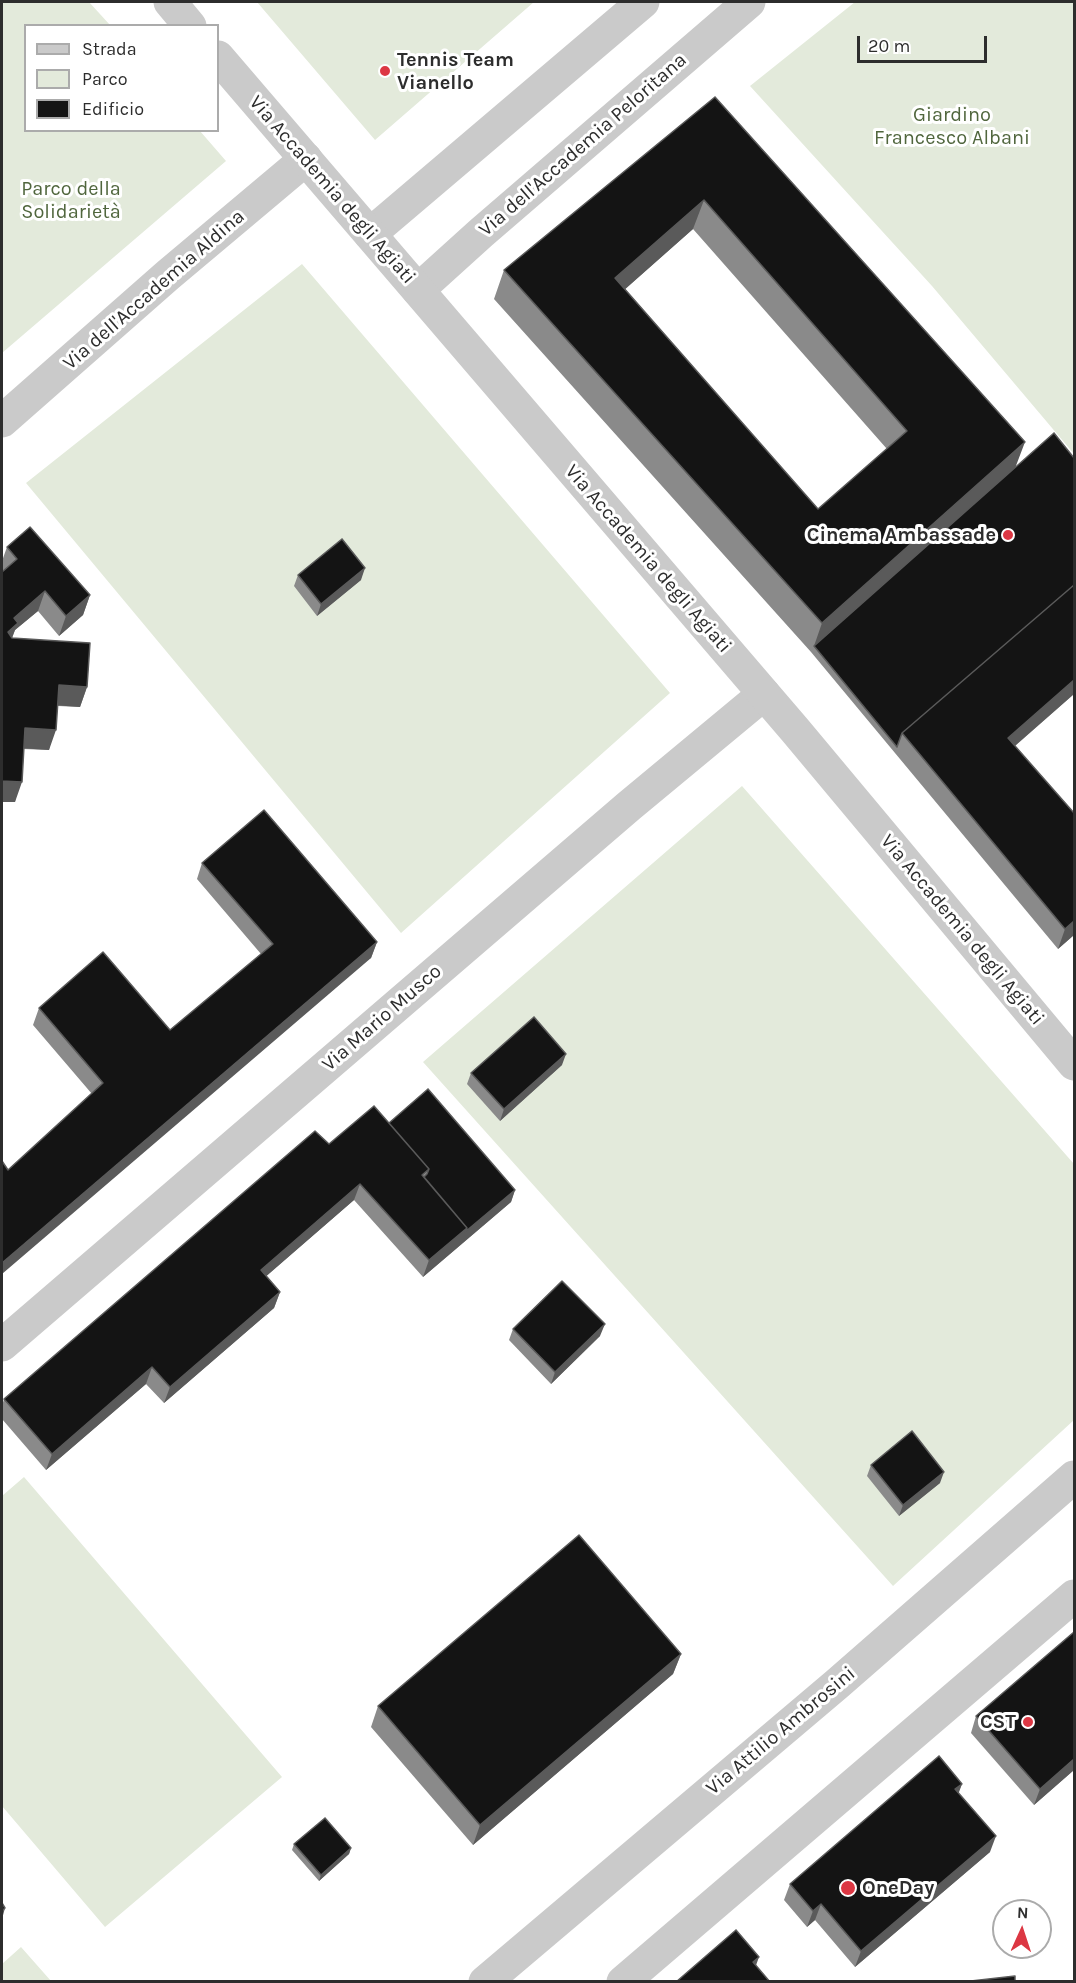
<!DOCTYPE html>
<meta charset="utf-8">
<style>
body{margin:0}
#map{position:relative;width:1076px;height:1983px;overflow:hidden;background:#fff;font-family:Karla,sans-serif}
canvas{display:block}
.frame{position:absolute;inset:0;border:3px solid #2d2d2d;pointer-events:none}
.legend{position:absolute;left:24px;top:24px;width:195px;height:108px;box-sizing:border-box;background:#fff;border:2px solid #ababab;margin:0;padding:8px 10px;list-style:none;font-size:18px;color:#2d2d2d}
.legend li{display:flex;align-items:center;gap:12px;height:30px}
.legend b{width:30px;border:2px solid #ababab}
.north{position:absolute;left:992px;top:1899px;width:60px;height:60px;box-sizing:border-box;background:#fff;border:2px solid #ababab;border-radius:50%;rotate:3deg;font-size:16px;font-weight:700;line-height:24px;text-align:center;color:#2d2d2d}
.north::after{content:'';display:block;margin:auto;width:21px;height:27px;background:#dc3743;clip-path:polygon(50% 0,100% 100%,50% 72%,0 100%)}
.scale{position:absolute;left:857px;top:36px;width:130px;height:27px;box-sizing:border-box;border:3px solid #2d2d2d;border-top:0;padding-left:8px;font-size:18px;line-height:21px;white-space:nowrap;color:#2d2d2d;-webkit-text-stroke:4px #fff;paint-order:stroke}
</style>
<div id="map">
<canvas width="1076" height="1983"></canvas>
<div class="frame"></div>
<ul class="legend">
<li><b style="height:8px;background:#cacaca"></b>Strada</li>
<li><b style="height:16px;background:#e3eadb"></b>Parco</li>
<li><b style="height:16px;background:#141414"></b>Edificio</li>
</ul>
<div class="north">N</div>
<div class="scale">20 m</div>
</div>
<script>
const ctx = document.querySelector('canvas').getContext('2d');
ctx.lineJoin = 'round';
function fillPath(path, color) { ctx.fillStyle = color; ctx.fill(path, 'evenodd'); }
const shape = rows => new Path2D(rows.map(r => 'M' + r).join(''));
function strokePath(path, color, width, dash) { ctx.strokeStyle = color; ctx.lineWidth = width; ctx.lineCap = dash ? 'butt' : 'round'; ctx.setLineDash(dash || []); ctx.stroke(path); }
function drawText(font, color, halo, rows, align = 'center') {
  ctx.font = font + ' Karla,sans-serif'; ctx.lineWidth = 6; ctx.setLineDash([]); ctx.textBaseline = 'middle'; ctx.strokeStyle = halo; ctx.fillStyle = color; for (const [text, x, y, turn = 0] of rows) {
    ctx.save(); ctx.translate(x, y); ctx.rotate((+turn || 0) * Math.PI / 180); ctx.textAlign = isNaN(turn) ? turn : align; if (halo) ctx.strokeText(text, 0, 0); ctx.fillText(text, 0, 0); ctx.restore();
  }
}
fillPath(shape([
 [2,2,89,2,110,25,26,26,26,130,200,131,226,161,2,353],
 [257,2,534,2,375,140],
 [855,2,1074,2,1074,454,932,286,750,86],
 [302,264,670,693,401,933,26,483],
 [742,786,1074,1164,1074,1420,893,1586,423,1062],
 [24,1477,282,1777,105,1927,2,1806,2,1496],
 [21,1947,51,1981,2,1981,2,1964]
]), '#e3eadb');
strokePath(shape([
 [370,234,643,2],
 [418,290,481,233,749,2],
 [2,421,168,275,306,159],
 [2,1345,629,806,764,694]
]), '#cacaca', 33);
strokePath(shape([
 [170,2,190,26],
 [218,57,795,730,1074,1064],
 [485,1982,837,1684,1074,1477],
 [623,1982,1074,1596]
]), '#cacaca', 33);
fillPath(shape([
 [715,97,1016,467,1074,458,1074,694,1015,746,1074,813,1074,935,1058,949,811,652,494,299,504,270],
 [693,229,887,449,818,509,625,289],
 [7,547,90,595,83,615,59,636,38,611,15,630,12,638,87,687,80,707,58,706,49,750,24,749,15,802,3,571,2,570,2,561],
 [298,575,361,580,317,616,294,586],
 [202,863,377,942,371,958,8,1170,92,1094,33,1025,39,1008,170,1030,261,954,197,879],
 [562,1065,500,1121,467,1084,471,1073],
 [389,1123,515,1190,511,1202,423,1277,354,1200,266,1276,280,1292,274,1308,164,1403,146,1384,46,1470,2,1419,2,1406,4,1399,329,1144],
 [513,1329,600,1336,551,1384,509,1340],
 [871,1465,940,1483,899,1516,867,1476],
 [681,1654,673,1674,473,1845,371,1727,378,1706],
 [976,1716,1074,1770,1034,1805,971,1733],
 [962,1784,958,1793,990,1852,855,1967,815,1920,807,1927,784,1900,790,1884],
 [294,1844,351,1848,349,1854,319,1881,292,1850]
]), '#8a8a8a');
fillPath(shape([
 [704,200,693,229,605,307,615,278],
 [1025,442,1014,471,814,646,822,623],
 [365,568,361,580,317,616,321,604],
 [45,591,38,611,15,630,10,643,8,632,14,618],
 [90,595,83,615,59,636,66,616],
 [1074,680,1074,694,1001,758,1008,738],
 [59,685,87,687,80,707,52,705],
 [25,728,56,730,49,750,18,748],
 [2,781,22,782,15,802,2,802],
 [1074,921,1074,935,1058,949,1065,929],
 [377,942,371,958,2,1274,2,1263],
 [566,1054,562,1065,500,1121,504,1109],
 [360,1184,354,1200,255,1286,261,1270],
 [515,1190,511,1202,423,1277,429,1260,467,1228],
 [280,1292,274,1308,164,1403,170,1387],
 [605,1324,600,1336,551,1384,555,1372],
 [152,1367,146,1384,46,1470,52,1454],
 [944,1472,940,1483,899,1516,903,1505],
 [681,1654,673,1674,473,1845,480,1825],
 [1074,1759,1074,1770,1034,1805,1040,1789],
 [962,1784,956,1800,955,1789],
 [996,1836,990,1852,855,1967,861,1951],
 [351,1848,349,1854,319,1881,321,1875],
 [821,1904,815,1920,807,1927,813,1911],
 [5,1908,2,1919,2,1911],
 [759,1957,750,1982,753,1962]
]), '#5a5a5a');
const building = shape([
 [715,97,1025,442,822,623,504,270,715,97],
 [704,200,907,431,818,509,615,278,704,200],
 [1054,433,1074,458,1074,585,902,733,897,747,814,646,1054,433],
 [30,527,90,595,66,616,45,591,14,618,18,623,8,632,12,638,90,643,87,687,59,685,56,730,25,728,22,782,2,781,2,572,17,559,7,547,30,527],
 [342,539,365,568,321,604,298,575,342,539],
 [1074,585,1074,680,1008,738,1074,813,1074,921,1065,929,902,733,1074,585],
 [264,810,377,942,2,1263,2,1161,8,1170,103,1083,39,1008,103,952,170,1030,273,944,202,863,264,810],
 [534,1017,566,1054,504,1109,471,1073,534,1017],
 [428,1089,515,1190,465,1232,467,1228,424,1177,427,1174,429,1169,389,1123,428,1089],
 [374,1106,429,1169,422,1175,467,1228,429,1260,360,1184,261,1270,280,1292,170,1387,152,1367,52,1454,4,1399,315,1131,329,1144,374,1106],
 [562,1281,605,1324,555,1372,513,1329,562,1281],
 [912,1431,944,1472,903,1505,871,1465,912,1431],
 [579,1535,681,1654,480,1825,378,1706,579,1535],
 [1074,1632,1074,1759,1040,1789,976,1716,1074,1632],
 [939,1756,962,1784,955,1789,996,1836,861,1951,821,1904,813,1911,790,1884,939,1756],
 [325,1818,351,1848,321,1875,294,1844,325,1818],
 [2,1903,5,1908,2,1911,2,1903],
 [736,1930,759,1957,753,1962,770,1982,676,1982,736,1930],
 [1015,1976,1015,1982,962,1982,1015,1976]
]);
fillPath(building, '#141414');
strokePath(building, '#5a5a5a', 1.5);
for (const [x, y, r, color] of [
 [385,71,6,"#dc3743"],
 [1008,535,6,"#dc3743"],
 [1028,1722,6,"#dc3743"],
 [848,1888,8,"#dc3743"]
]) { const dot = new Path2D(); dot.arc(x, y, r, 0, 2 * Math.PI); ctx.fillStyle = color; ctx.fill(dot); strokePath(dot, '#fff', 2); }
drawText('bold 20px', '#2d2d2d', '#fff', [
 ["Tennis Team",397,60],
 ["Vianello",397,83],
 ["Cinema Ambassade",996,535,"right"],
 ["CST",1016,1722,"right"],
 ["OneDay",862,1888]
], 'left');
drawText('20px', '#50663d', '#fff', [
 ["Giardino",952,115],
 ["Francesco Albani",952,138],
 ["Parco della",71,189],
 ["Solidarietà",71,212]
]);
drawText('20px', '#2d2d2d', '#fff', [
 ["Via dell'Accademia Peloritana",583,145,-41],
 ["Via Accademia degli Agiati",332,190,49],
 ["Via dell'Accademia Aldina",154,290,-41],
 ["Via Accademia degli Agiati",648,559,49],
 ["Via Accademia degli Agiati",962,930,50],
 ["Via Mario Musco",382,1018,-41],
 ["Via Attilio Ambrosini",781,1731,-40]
]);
</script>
